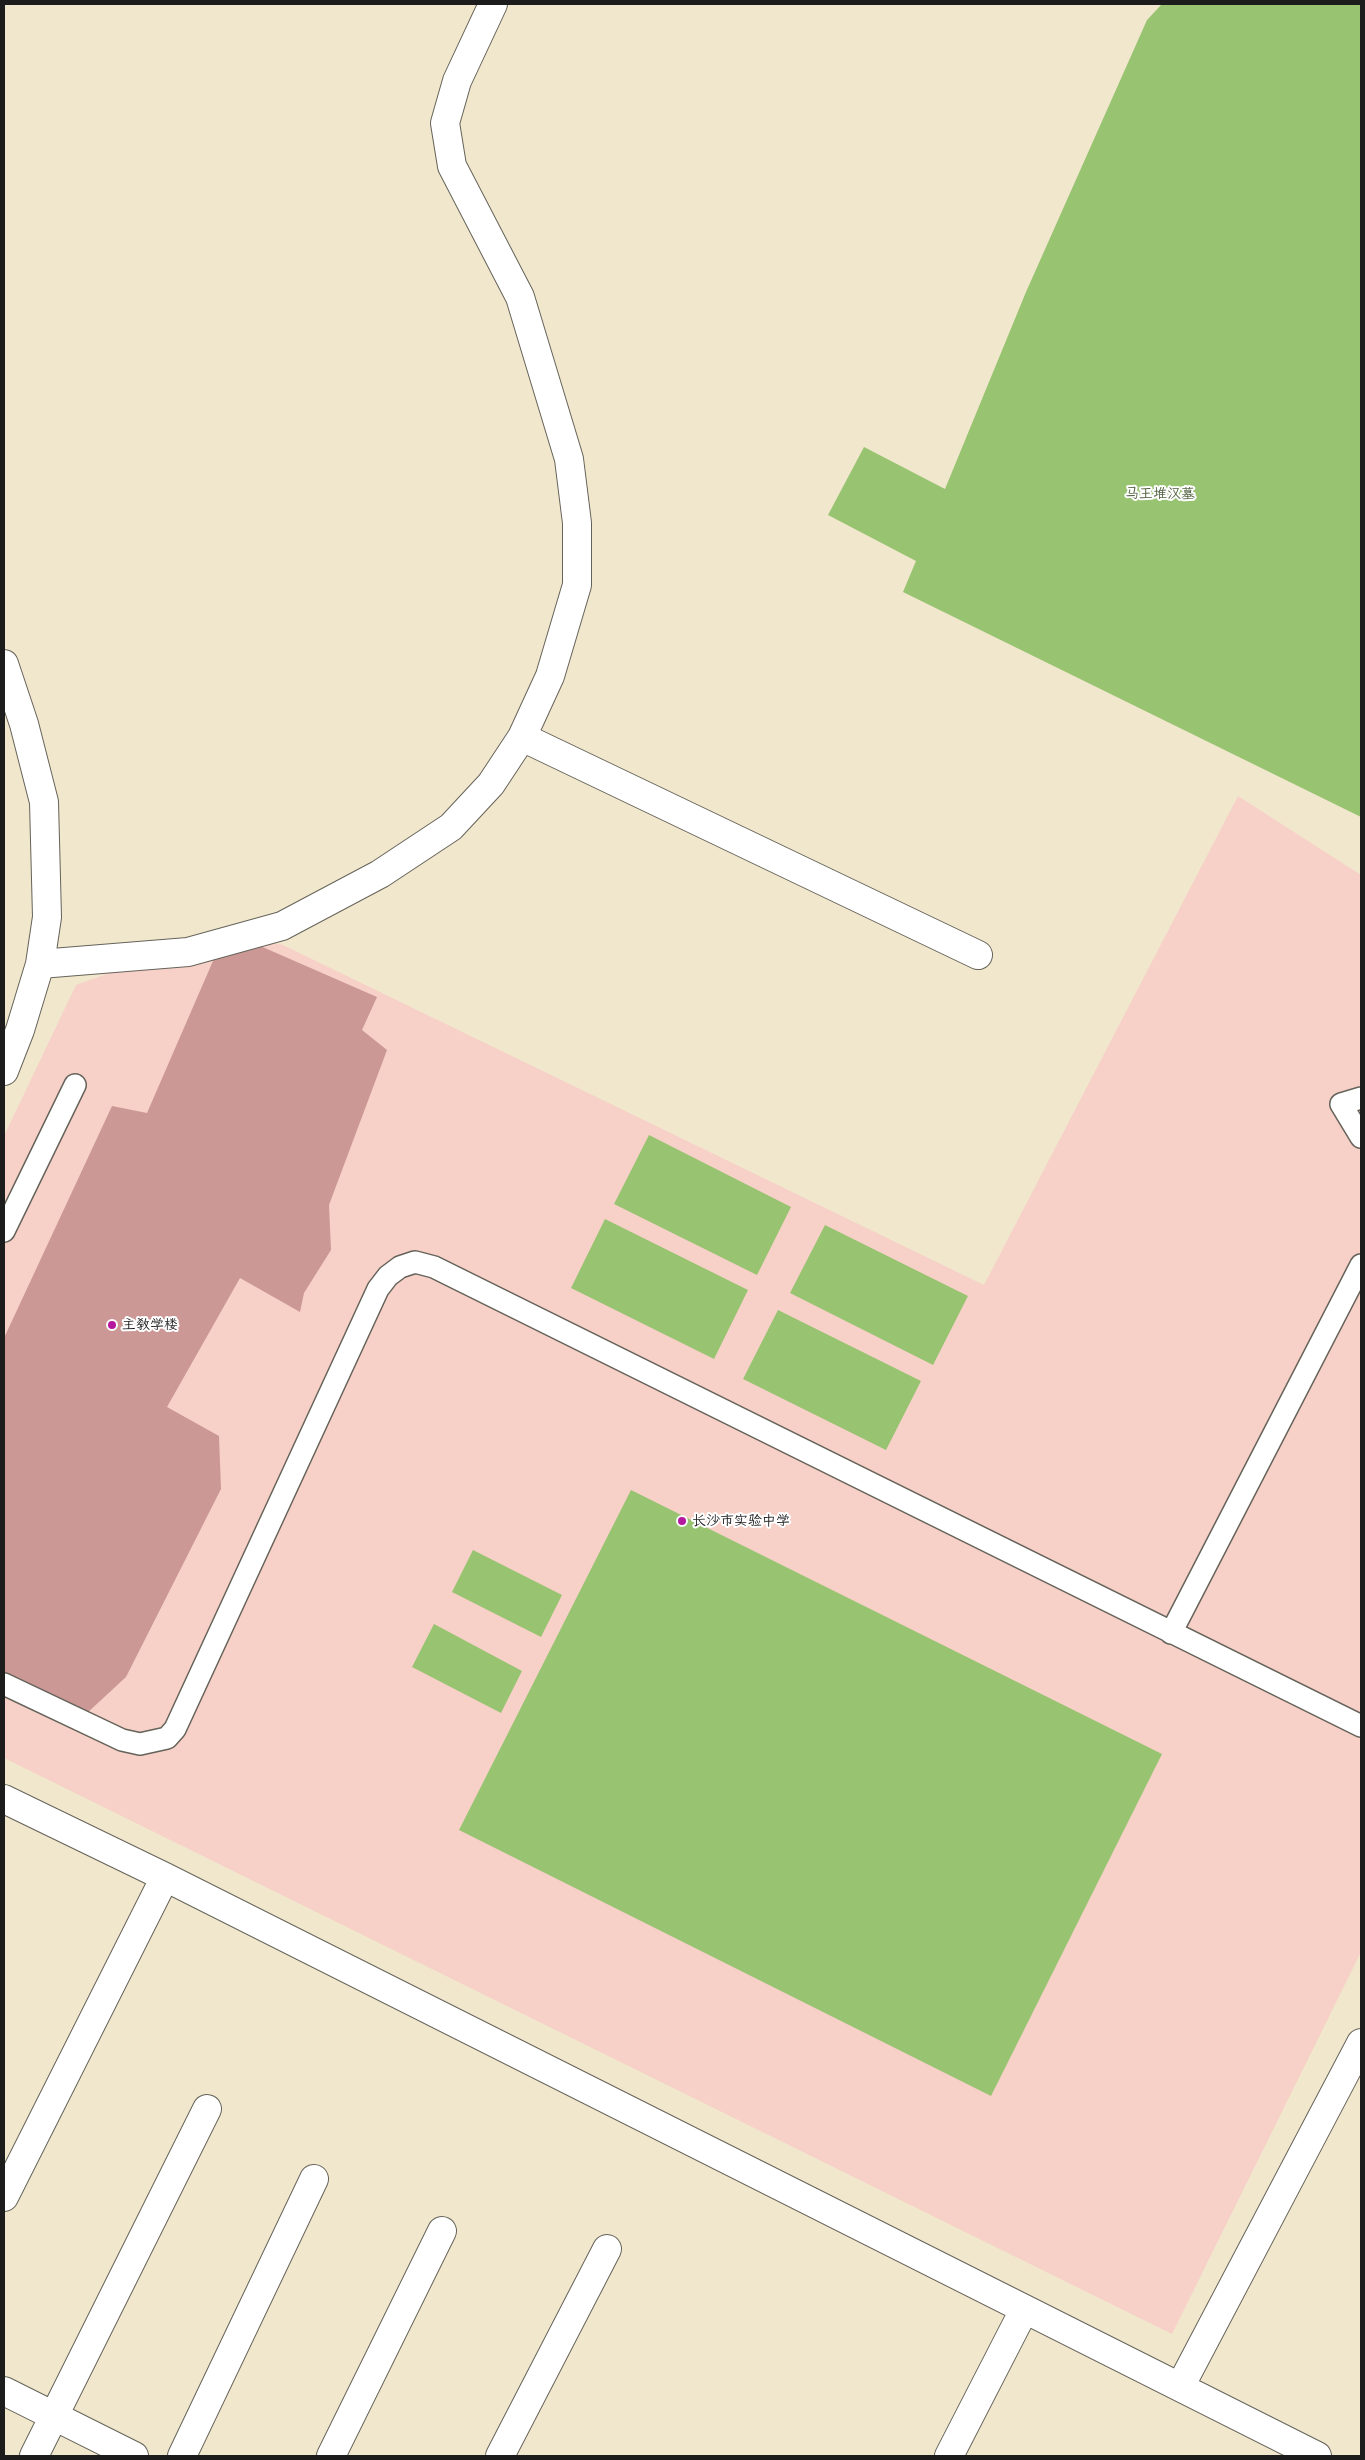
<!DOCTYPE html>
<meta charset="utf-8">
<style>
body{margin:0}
#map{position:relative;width:1365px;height:2460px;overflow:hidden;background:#f0e7cc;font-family:"Balsamiq Sans",sans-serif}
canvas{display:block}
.frame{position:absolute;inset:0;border:5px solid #1c1c1c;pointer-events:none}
</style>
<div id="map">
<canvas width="1365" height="2460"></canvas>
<div class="frame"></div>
</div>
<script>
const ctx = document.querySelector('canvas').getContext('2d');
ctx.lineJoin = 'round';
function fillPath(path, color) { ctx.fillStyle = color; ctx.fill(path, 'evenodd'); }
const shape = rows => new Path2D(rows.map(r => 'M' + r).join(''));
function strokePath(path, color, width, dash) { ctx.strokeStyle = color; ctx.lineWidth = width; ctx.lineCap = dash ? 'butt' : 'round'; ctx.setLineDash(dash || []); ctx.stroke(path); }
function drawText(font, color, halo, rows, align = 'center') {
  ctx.font = font + ' "Balsamiq Sans","LXGW WenKai TC",sans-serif'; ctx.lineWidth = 4; ctx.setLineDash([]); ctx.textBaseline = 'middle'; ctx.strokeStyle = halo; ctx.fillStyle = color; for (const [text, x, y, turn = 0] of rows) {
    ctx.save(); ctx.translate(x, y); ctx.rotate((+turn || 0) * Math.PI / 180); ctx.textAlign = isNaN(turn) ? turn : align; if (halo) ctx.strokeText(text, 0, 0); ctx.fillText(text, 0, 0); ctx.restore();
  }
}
fillPath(shape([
 [1238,796,1361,875,1361,1952,1172,2334,4,1758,4,1136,76,985,226,931,283,945,984,1285]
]), '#f7d1c8');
fillPath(shape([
 [1162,4,1361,4,1361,817,903,592,916,561,828,515,864,447,945,489,1026,292,1147,20],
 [649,1135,791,1207,757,1275,614,1204],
 [605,1219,748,1290,714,1359,571,1288],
 [825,1225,968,1296,933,1365,790,1293],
 [778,1310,921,1381,886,1450,743,1379],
 [631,1490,1162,1754,991,2096,459,1830],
 [473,1550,562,1595,541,1637,452,1592],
 [434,1624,522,1671,501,1713,412,1667]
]), '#98c371');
fillPath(shape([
 [226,931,377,997,362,1030,387,1050,329,1205,331,1250,304,1293,300,1312,240,1278,167,1407,219,1436,221,1489,126,1677,86,1714,4,1675,4,1338,112,1106,147,1113]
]), '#cb9896');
const lane = shape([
 [1361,1098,1341,1104,1361,1137],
 [4,1231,75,1085],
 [1171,1633,1361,1265],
 [4,1684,122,1740,140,1744,167,1738,175,1729,378,1289,388,1276,400,1267,415,1262,434,1267,1361,1726]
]);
const street = shape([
 [4,664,24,724,44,802,47,917,40,964,20,1030,4,1071],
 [522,737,978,955],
 [40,964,188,952,282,926,380,874,451,827,491,784,522,737,550,676,577,585,577,523,569,459,520,297,452,166,445,123,457,81,493,4],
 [4,1799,165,1877,1317,2456],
 [4,2197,165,1877],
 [1180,2387,1361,2043],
 [4,2391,134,2456],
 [34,2456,207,2109],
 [182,2456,314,2179],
 [331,2456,442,2231],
 [500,2456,607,2249],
 [949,2456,1024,2310]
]);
strokePath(lane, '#66635a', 24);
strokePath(street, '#66635a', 30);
strokePath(lane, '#fff', 21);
strokePath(street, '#fff', 28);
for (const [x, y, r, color] of [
 [112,1325,5,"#b5179e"],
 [682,1521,5,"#b5179e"]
]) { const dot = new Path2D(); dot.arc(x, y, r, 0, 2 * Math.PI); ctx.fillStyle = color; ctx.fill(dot); strokePath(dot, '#fff', 2); }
drawText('14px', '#4e5f3e', '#fff', [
 ["马王堆汉墓",1160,494]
]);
drawText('14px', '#1c1c1c', '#fff', [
 ["主教学楼",122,1325],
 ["长沙市实验中学",692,1521]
], 'left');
</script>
